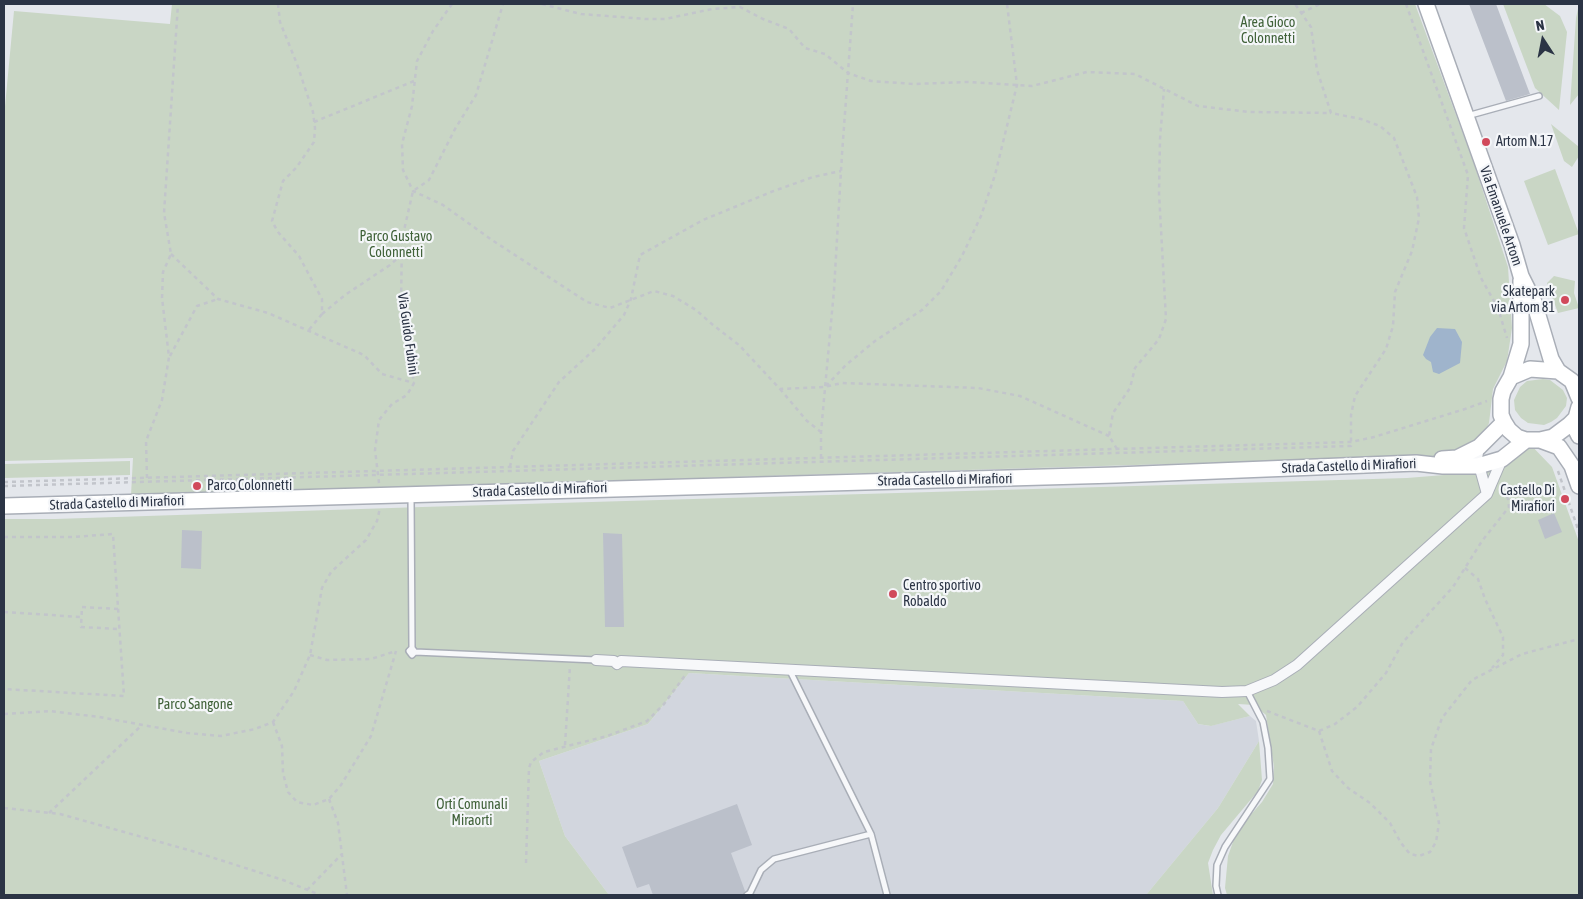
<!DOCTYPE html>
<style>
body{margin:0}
#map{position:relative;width:1583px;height:899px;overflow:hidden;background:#e4e7ec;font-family:"Asap Condensed",sans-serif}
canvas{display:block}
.frame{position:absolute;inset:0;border:5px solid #2b3445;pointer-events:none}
.north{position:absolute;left:1518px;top:15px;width:50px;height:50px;-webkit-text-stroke:4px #f4f6f9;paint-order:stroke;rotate:349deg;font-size:14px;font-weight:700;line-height:20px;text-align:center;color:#2b3445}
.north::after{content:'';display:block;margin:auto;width:18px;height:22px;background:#2b3445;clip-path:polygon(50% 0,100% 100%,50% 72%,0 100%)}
</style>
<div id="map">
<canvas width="1583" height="899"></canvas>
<div class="frame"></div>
<div class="north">N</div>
</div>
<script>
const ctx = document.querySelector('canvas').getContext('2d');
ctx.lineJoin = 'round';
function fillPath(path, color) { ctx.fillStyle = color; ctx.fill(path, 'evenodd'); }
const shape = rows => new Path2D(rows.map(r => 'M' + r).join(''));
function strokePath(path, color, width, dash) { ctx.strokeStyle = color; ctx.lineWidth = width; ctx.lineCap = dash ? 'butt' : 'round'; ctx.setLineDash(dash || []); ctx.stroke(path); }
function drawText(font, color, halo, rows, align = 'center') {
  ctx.font = font + ' "Asap Condensed",sans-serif'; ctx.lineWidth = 4.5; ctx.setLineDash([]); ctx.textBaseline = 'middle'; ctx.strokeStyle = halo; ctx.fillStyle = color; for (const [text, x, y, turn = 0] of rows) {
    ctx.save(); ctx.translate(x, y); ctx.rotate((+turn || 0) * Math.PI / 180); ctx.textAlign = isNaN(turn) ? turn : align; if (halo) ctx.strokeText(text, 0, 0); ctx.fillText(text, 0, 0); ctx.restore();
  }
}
fillPath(shape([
 [689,673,1183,701,1198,724,1210,726,1250,716,1256,721,1259,741,1218,808,1146,895,609,895,565,836,539,761,648,724]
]), '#d2d6de');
fillPath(shape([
 [172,4,1415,4,1473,161,1508,267,1512,328,1507,361,1493,389,1489,423,1485,432,1470,447,1436,456,131,495,133,458,4,461,4,117,14,11,170,24],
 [1503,4,1544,4,1560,16,1567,32,1559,110,1535,88],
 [1579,4,1579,94,1570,105,1576,18],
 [1551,124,1579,147,1579,156,1572,167,1564,161],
 [1555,169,1579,234,1548,245,1524,181],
 [1554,276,1575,281,1574,293,1579,308,1558,313,1547,283],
 [1543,379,1550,380,1563,390,1567,398,1566,406,1557,418,1551,422,1544,425,1528,423,1521,418,1515,410,1514,400,1520,387,1527,381],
 [1526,440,1552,467,1579,542,1579,895,1227,895,1225,888,1228,856,1234,839,1247,819,1262,802,1273,784,1274,767,1266,715,1254,705,1238,704,1250,716,1211,726,1198,724,1183,701,689,673,648,724,539,761,565,836,609,895,4,895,4,519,55,519,422,507,1407,478,1481,472],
 [130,461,130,475,4,478,4,464],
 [1259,741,1262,780,1258,791,1221,835,1213,850,1208,863,1213,895,1146,895,1218,808]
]), '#c9d6c5');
fillPath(shape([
 [1437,328,1455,329,1462,342,1460,363,1439,374,1433,372,1431,362,1426,359,1423,355,1430,337]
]), '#9fb4cc');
fillPath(shape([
 [1469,4,1496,4,1530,94,1506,101],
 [1554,513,1562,532,1545,539,1538,520],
 [182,530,202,531,201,569,181,568],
 [603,533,622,534,624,627,605,627],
 [737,804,752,845,731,853,745,891,743,895,653,895,649,884,637,888,622,847]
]), '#bbc0ca');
const lane = shape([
 [1467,116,1539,96],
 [411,497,412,648],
 [415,652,412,648,409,651,412,655,415,652,596,660],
 [790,671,871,834,887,895],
 [747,895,750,893,761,870,774,859,871,834],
 [1218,895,1216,886,1217,865,1225,847,1270,779,1268,748,1263,722,1247,691]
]);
const street = shape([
 [1479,447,1477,458,1487,494],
 [596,660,614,661,617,664,621,661,1222,692,1247,691,1274,680,1297,665,1487,494,1502,459]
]);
const secondary = shape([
 [1426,4,1512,245,1521,276,1534,302,1551,359,1558,371],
 [1521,280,1521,344,1511,377,1503,391,1501,399,1501,415,1504,422,1509,430,1517,437,1526,440,1540,440,1553,437,1569,425,1576,418,1579,407],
 [1511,377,1530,369,1558,371,1572,381,1579,398],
 [1576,418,1576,430,1579,436],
 [1540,440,1559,447,1572,466,1579,486],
 [1442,459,1457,458,1479,447,1504,422],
 [4,506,1116,475,1416,463,1443,466,1478,466,1502,459,1526,440]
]);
strokePath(lane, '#a9aeb7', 8);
strokePath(street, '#a9aeb7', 12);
strokePath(secondary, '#a9aeb7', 18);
strokePath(shape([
 [278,4,280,22,297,64,313,112,315,128,314,142,296,168,283,181,272,221,278,232,299,256,322,299,322,314,308,331],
 [452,4,433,31,417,61,412,106,402,144,403,170,413,191,443,205,492,240,587,302,610,308,654,291,673,296,696,310,713,325,739,345,780,389,824,387,842,383,978,388,1020,396,1109,436],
 [542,4,581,14,646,19,665,19,712,9,740,7,763,19,789,29,805,48,825,54,848,73,871,81,914,84,967,82,1032,86,1087,72,1135,74,1198,106,1249,112,1331,113],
 [1406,4,1468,175,1464,228,1481,278,1498,308,1507,338],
 [1301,13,1320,4],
 [314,122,414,81],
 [171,254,218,299,268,313,364,355,382,374,414,383],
 [322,314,345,295,390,265,401,255],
 [170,356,197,306,218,299],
 [826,386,846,365,875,341,922,310,941,291,962,256,981,216,995,175,1017,85,1007,4],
 [780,389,807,421,821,432],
 [1117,449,1109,436,1113,413,1130,388,1135,368,1159,339,1166,319,1159,193,1160,139,1164,89],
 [821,458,821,432,834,290,842,154,853,4],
 [510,467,513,451,559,382,595,349,624,315,631,299,640,255,703,220,771,192,813,177,841,171],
 [1558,471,1579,532],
 [147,478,146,441,162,400,169,357,162,298,163,272,171,254,164,213,178,4],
 [4,482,1351,442,1374,437,1465,409,1487,401],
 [379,483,375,450,379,420,392,404,407,395,414,383,401,303,402,239,413,191,429,180,455,129,476,95,503,4],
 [4,486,1351,446,1351,415,1355,396,1386,349,1393,326,1395,292,1412,251,1419,218,1417,197,1394,138,1380,126,1361,119,1331,113,1317,70,1311,27,1295,4],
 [4,537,73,537,113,534,124,696,4,689],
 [1465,568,1478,579,1485,599,1503,637,1503,655,1492,668],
 [118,609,82,607,81,627,119,629],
 [4,612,81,617],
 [310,655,327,660,371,659,396,651],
 [1267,711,1319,731,1335,724,1357,707,1386,673,1403,642,1453,587,1482,541,1509,507,1508,498,1498,492],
 [4,714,50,711,99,717,187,733,221,736,255,729,273,722,294,691,310,655,322,588,331,572,366,540,377,521,380,508],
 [273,722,282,746,283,773,288,792,297,802,313,805,329,799,341,785,371,736,396,651],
 [1319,731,1332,771,1348,788,1370,803,1390,823,1401,843,1410,854,1419,856,1430,852,1436,842,1439,823,1430,781,1431,749,1442,718,1472,680,1522,654,1579,639],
 [565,745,570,666],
 [329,799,338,823,347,895],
 [4,808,60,814,192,851,283,880,320,895],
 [49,813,142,725],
 [526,863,529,768,531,762,544,752,607,736,647,721,664,704,686,674],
 [307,890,342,854]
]), '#c2c5cb', 2.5, [4, 4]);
strokePath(lane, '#f7f8fa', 5);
strokePath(street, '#f7f8fa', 10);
strokePath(secondary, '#fff', 15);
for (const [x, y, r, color] of [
 [1486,142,5,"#d1495b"],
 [1565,300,5,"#d1495b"],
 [197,486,5,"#d1495b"],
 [1565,499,5,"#d1495b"],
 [893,594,5,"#d1495b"]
]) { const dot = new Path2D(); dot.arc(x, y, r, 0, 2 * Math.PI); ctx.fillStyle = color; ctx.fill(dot); strokePath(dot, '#f4f6f9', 2); }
drawText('14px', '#3f6138', '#f4f6f9', [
 ["Area Gioco",1268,23],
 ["Colonnetti",1268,39],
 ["Parco Gustavo",396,237],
 ["Colonnetti",396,253],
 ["Parco Sangone",195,705],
 ["Orti Comunali",472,805],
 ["Miraorti",472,821]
]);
drawText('14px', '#2b3445', '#f4f6f9', [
 ["Artom N.17",1496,142],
 ["Skatepark",1555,292,"right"],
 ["via Artom 81",1555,308,"right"],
 ["Parco Colonnetti",207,486],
 ["Castello Di",1555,491,"right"],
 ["Mirafiori",1555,507,"right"],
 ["Centro sportivo",903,586],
 ["Robaldo",903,602]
], 'left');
drawText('14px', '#2b3445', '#f4f6f9', [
 ["Via Emanuele Artom",1501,216,71],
 ["Via Guido Fubini",408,334,82],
 ["Strada Castello di Mirafiori",1349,466,-2],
 ["Strada Castello di Mirafiori",945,480,-1],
 ["Strada Castello di Mirafiori",540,490,-2],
 ["Strada Castello di Mirafiori",117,503,-2]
]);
</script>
